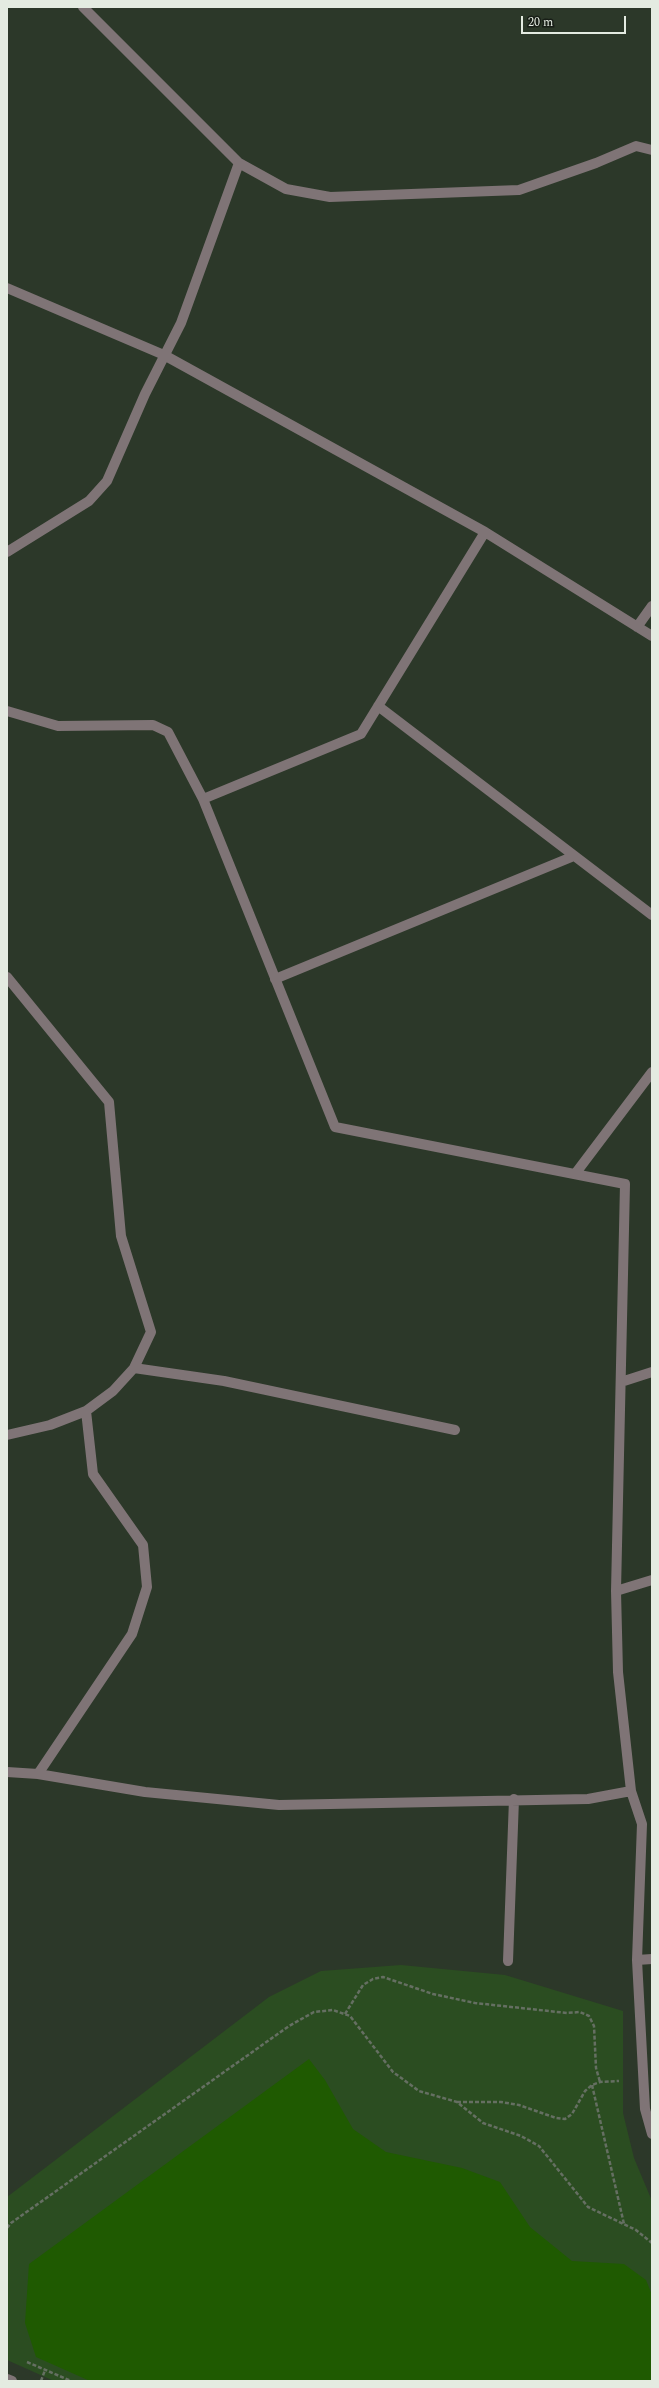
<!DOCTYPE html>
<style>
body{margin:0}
#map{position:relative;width:659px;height:2388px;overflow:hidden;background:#2c3829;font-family:Spectral,serif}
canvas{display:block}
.frame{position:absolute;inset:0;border:8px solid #e4ebe1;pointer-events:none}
.scale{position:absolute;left:521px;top:16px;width:105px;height:18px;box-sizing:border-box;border:2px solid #e4ebe1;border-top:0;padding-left:5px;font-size:12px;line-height:14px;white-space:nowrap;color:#e4ebe1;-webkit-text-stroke:3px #181e17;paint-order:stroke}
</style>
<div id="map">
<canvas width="659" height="2388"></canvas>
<div class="frame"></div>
<div class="scale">20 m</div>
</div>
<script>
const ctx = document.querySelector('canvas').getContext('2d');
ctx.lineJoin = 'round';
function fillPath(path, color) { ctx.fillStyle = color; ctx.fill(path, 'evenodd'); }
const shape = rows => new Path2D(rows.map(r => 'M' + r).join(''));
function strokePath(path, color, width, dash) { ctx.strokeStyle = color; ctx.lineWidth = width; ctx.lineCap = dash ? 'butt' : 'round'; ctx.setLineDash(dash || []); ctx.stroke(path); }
fillPath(shape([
 [401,1965,505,1975,623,2011,623,2113,634,2158,652,2201,652,2381,54,2381,7,2360,7,2197,269,1997,321,1971]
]), '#2b4d21');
fillPath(shape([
 [309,2059,325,2080,353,2129,386,2152,462,2168,500,2182,530,2227,572,2261,624,2264,646,2280,652,2295,652,2381,90,2381,36,2357,25,2323,29,2264]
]), '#1f5a01');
strokePath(shape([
 [345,2014,363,1985,373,1979,383,1977,433,1994,475,2003,567,2013,580,2012,589,2016,594,2026,596,2068,600,2082],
 [592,2085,624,2224],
 [457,2102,501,2102,519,2105,556,2118,565,2119,572,2114,585,2091,592,2085,600,2082,619,2081],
 [7,2228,11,2223,289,2026,314,2012,333,2010,350,2016,393,2072,419,2091,457,2102,483,2123,521,2136,539,2146,588,2207,636,2230,652,2243],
 [27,2362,71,2381],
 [41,2381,45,2370]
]), '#656f62', 2.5, [4, 2]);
strokePath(shape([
 [83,7,239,163,286,189,330,197,519,190,596,163,636,146,652,150],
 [7,288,164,355,485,532,652,636],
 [7,552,89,501,107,481,145,394,181,323,239,163],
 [637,627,652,606],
 [378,706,652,915],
 [7,711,58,726,153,725,168,732,203,799,335,1127,625,1184,616,1591,618,1672,631,1791,642,1824,637,1960,645,2109,652,2134],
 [203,799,361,734,485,532],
 [7,977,109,1102,121,1236,151,1332,134,1368,113,1391,86,1411,50,1425,7,1435],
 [275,979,574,856],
 [575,1174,652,1072],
 [134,1368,224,1381,455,1430],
 [621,1382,652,1372],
 [616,1591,652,1580],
 [7,1772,38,1774,145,1792,279,1805,588,1799,631,1791],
 [38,1774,132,1634,147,1587,143,1545,93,1474,86,1411],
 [637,1960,652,1959],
 [508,1961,514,1799],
 [7,2379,12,2381]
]), '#7f7476', 10);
</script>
